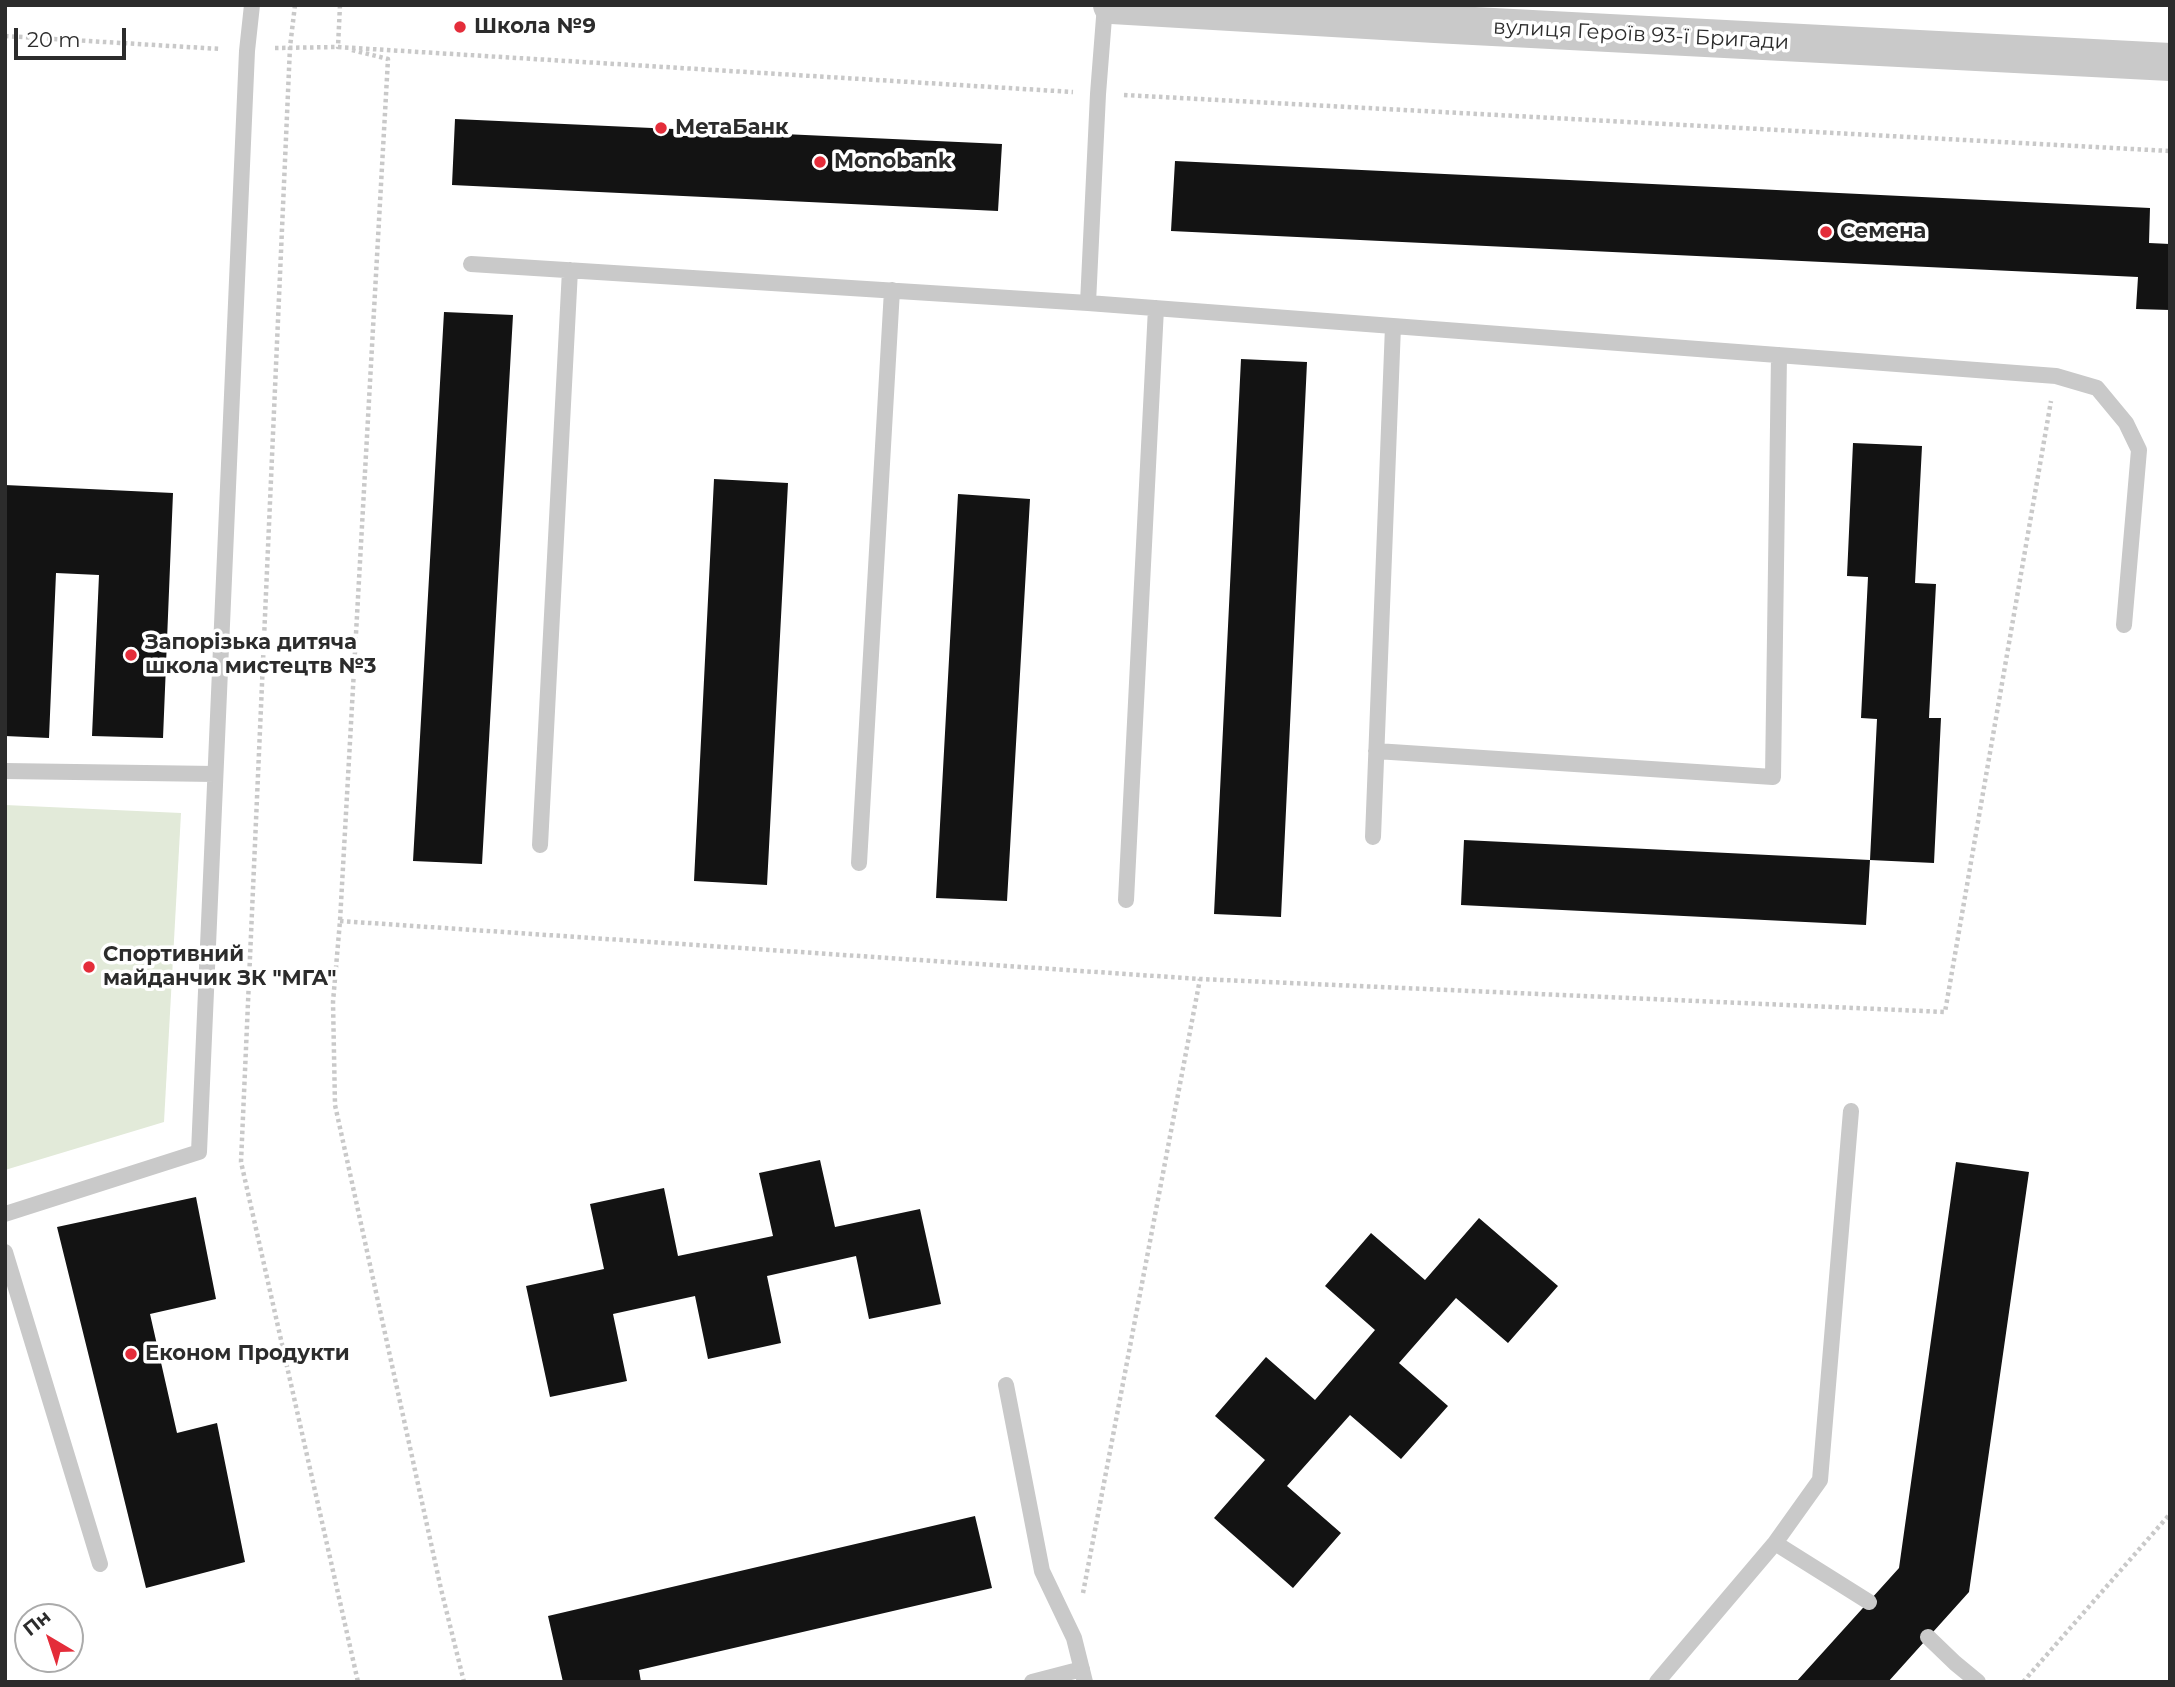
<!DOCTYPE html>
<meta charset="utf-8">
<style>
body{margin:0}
#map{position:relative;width:2175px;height:1687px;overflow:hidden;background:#fff;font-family:Montserrat,sans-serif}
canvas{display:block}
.frame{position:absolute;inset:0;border:7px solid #2c2c2c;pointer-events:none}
.north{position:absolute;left:14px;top:1603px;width:70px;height:70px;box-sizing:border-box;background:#fff;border:2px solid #ababab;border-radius:50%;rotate:321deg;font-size:19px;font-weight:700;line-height:28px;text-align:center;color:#2c2c2c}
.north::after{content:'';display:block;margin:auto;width:24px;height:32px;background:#e42d3a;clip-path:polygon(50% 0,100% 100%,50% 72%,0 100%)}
.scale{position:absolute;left:14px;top:28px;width:112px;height:32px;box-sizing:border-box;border:4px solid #2c2c2c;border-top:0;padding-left:9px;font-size:21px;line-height:24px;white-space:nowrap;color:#2c2c2c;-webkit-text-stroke:5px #fff;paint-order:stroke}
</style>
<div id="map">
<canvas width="2175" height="1687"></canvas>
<div class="frame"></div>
<div class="north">Пн</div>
<div class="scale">20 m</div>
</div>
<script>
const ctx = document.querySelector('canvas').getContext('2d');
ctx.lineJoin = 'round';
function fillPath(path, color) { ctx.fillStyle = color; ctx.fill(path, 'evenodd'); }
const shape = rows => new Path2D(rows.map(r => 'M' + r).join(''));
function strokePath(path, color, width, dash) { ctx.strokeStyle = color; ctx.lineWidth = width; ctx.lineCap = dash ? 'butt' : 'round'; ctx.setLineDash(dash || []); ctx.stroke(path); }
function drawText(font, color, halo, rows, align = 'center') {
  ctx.font = font + ' Montserrat,sans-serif'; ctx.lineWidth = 7; ctx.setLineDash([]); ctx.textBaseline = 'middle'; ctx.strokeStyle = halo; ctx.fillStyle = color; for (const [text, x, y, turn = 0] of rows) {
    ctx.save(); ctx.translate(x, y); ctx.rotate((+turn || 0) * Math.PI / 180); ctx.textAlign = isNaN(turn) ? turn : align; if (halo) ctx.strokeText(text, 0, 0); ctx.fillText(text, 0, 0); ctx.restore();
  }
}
fillPath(shape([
 [5,805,181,813,164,1122,5,1170]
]), '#e2ead9');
fillPath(shape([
 [455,119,1002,144,998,211,452,185],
 [1175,161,2150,208,2149,243,2170,244,2170,310,2136,309,2138,277,1171,231],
 [444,312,513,315,482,864,413,861],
 [1241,359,1307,362,1281,917,1214,914],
 [1853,443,1922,446,1915,583,1936,584,1929,718,1941,718,1934,863,1870,860,1877,719,1861,718,1868,577,1847,576],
 [714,479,788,483,767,885,694,881],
 [5,485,173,493,163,738,92,736,99,575,56,573,49,738,5,736],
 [958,494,1030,499,1007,901,936,898],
 [1464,840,1870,860,1866,925,1461,905],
 [820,1160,835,1227,920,1209,941,1304,869,1319,856,1256,767,1276,781,1343,708,1359,695,1296,613,1314,627,1381,550,1397,526,1286,604,1269,590,1204,664,1188,678,1256,773,1236,759,1173],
 [1956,1162,2029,1172,1969,1592,1888,1682,1796,1682,1899,1568],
 [196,1197,216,1299,150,1314,177,1433,217,1423,245,1562,146,1588,57,1227],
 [1479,1218,1558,1286,1508,1343,1456,1298,1399,1363,1448,1406,1401,1459,1350,1415,1287,1486,1341,1533,1293,1588,1214,1518,1265,1460,1215,1416,1266,1357,1315,1400,1375,1330,1325,1286,1371,1233,1425,1280],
 [975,1516,992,1588,639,1670,641,1682,563,1682,548,1616]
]), '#131313');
strokePath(shape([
 [295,5,290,47,241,1162,358,1682],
 [340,5,338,47,340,47],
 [5,36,221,49],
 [275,48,338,47,1073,92],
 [352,50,388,59,340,921,333,1002,335,1105,441,1589,464,1682],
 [1124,95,2170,151],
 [340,921,1200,979,1945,1012,2051,401],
 [1083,1593,1200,979],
 [2023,1682,2170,1514]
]), '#c9c9c9', 4.5, [3.5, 3.5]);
strokePath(shape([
 [1105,5,1098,94,1088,303,2056,376,2097,388,2126,423,2139,450,2124,625],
 [471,264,1088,303],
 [1376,751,1773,777,1779,355],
 [5,771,215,774],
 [1373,837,1393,326],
 [540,845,570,270],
 [859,863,892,290],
 [1126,900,1156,308],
 [5,1214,199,1152,247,51,252,5],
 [5,1252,100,1564],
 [1006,1385,1042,1571,1074,1638,1085,1682],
 [1775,1543,1869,1602],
 [1928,1637,1955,1663,1978,1682],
 [1032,1682,1082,1669],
 [1657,1682,1775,1543,1820,1480,1851,1111]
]), '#c9c9c9', 16);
strokePath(shape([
 [1112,5,1435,24,2170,62]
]), '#c9c9c9', 38);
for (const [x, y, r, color] of [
 [460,27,7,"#e42d3a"],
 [661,128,7,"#e42d3a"],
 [820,162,7,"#e42d3a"],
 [1826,232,7,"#e42d3a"],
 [131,655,7,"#e42d3a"],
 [89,967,7,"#e42d3a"],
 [131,1354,7,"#e42d3a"]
]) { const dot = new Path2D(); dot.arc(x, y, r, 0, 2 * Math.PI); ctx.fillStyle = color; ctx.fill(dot); strokePath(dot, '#fff', 2.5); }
drawText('bold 21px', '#2c2c2c', '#fff', [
 ["Школа №9",474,27],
 ["МетаБанк",675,128],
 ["Monobank",834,162],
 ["Семена",1840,232],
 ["Запорізька дитяча",145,643],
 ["школа мистецтв №3",145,667],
 ["Спортивний",103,955],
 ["майданчик ЗК \"МГА\"",103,979],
 ["Економ Продукти",145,1354]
], 'left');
drawText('21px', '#2c2c2c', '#fff', [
 ["вулиця Героїв 93-ї Бригади",1641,35,3]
]);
</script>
